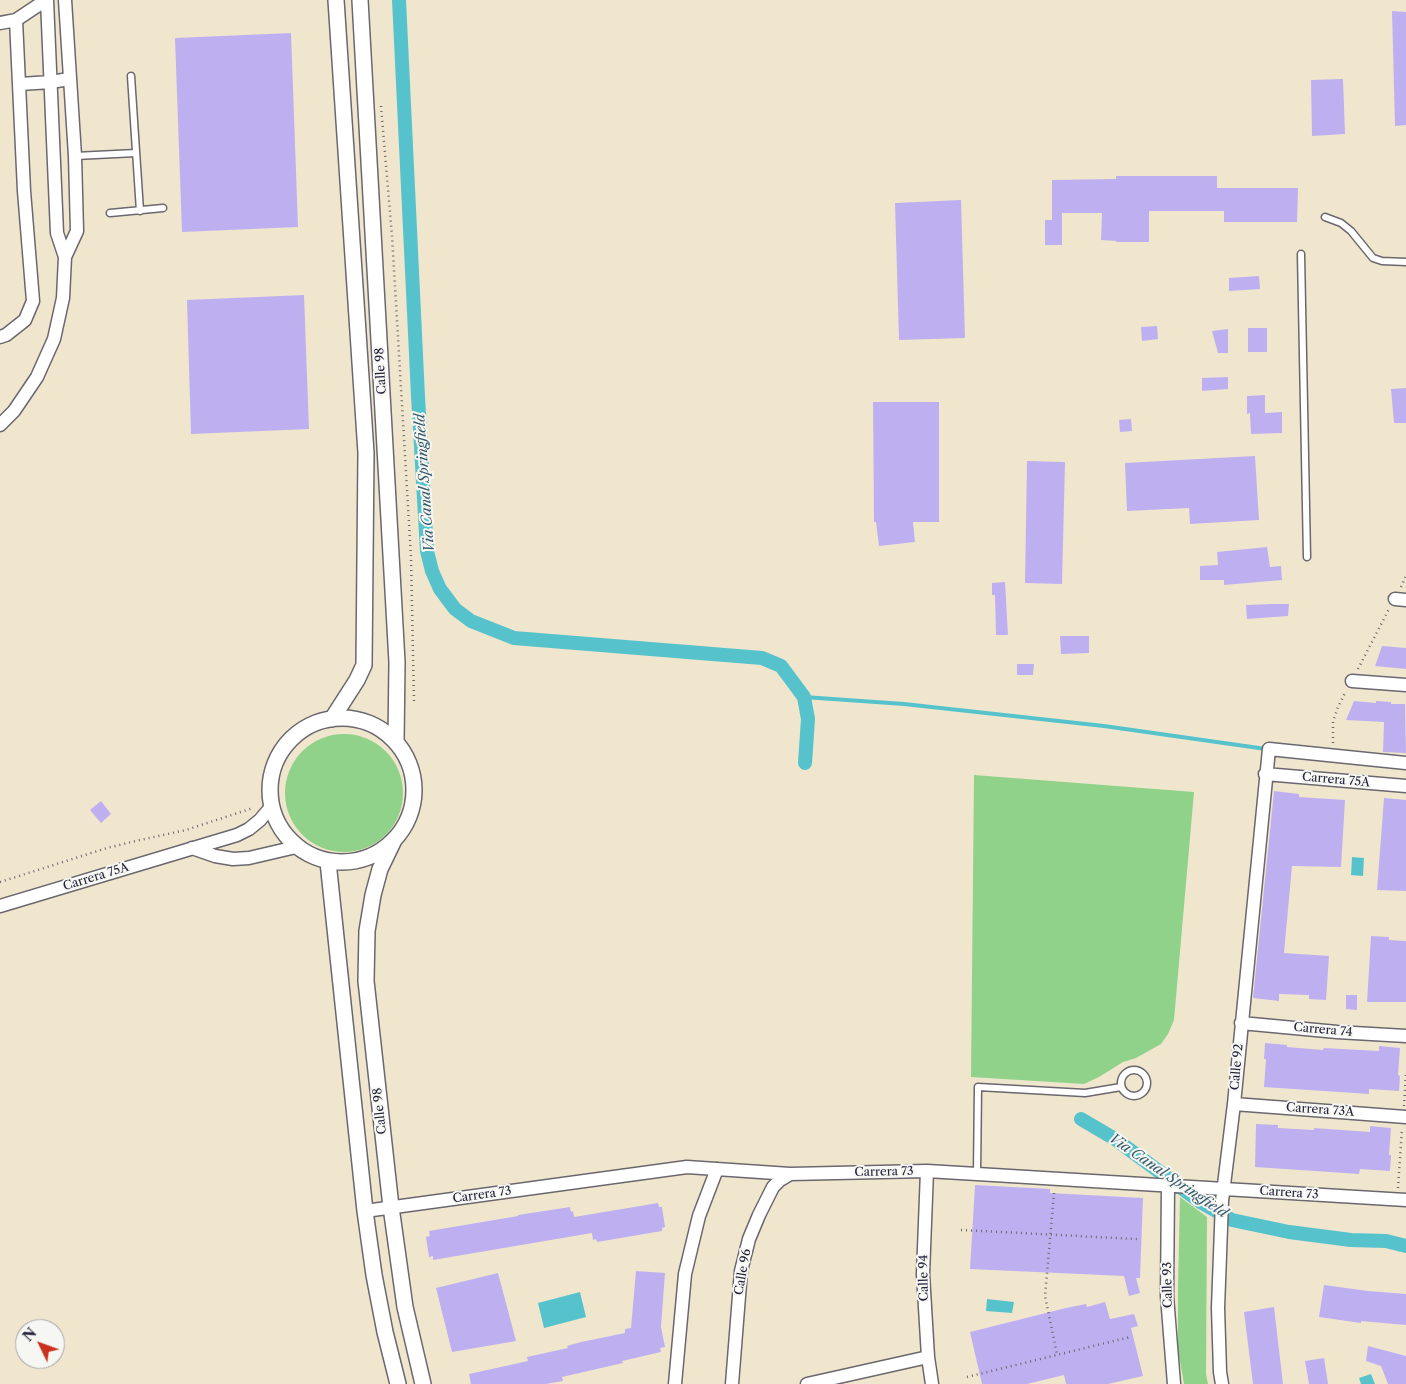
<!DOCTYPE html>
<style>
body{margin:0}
#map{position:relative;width:1406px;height:1384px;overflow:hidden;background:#f0e6ce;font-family:"Libre Caslon Text",serif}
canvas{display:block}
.north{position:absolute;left:15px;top:1319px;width:50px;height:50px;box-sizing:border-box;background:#f6f6f2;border:1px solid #a1a1a9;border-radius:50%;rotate:312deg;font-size:14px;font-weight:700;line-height:20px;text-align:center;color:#22223b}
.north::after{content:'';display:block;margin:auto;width:18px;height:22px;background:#c8321e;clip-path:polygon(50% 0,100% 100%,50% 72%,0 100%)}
</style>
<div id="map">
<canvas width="1406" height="1384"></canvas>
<div class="north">N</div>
</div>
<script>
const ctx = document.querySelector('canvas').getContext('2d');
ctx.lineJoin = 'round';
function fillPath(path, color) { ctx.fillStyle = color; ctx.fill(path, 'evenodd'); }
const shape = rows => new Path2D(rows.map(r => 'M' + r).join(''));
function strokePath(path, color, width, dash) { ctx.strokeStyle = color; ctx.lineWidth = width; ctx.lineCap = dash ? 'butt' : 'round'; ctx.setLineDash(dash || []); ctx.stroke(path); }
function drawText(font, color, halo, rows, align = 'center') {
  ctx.font = font + ' "Libre Caslon Text",serif'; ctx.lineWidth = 4; ctx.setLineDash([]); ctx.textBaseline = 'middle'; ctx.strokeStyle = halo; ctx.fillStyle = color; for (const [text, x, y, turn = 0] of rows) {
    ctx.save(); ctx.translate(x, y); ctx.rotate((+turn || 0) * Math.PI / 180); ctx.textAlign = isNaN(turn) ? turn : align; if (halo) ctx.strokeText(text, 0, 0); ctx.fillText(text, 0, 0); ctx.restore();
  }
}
fillPath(shape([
 '285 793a59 59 0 1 1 118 0a59 59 0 1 1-118 0Z',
 [974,775,1194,792,1174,1020,1168,1034,1161,1044,1136,1058,1123,1062,1099,1077,1084,1084,971,1077],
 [1180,1197,1207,1217,1206,1374,1208,1384,1184,1384,1178,1350,1178,1287]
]), '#90d289');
fillPath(shape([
 [1352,857,1364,858,1363,876,1351,875],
 [580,1292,586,1317,544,1328,538,1303],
 [987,1299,1014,1302,1012,1313,986,1311],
 [1371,1374,1375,1384,1361,1384,1359,1378]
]), '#56c3cc');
strokePath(shape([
 [804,697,904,704,1104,726,1266,749]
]), '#56c3cc', 4);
strokePath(shape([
 [399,0,418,396,427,551,432,571,440,589,455,609,471,621,514,638,762,658,781,666,804,697,808,719,805,763],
 [1081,1119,1115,1139,1202,1203,1232,1220,1289,1232,1351,1240,1386,1241,1406,1246]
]), '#56c3cc', 14);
fillPath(shape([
 [1392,11,1406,12,1406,125,1395,126],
 [291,33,298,227,182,232,175,38],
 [1343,79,1345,134,1312,136,1311,80],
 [1116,176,1217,176,1217,188,1298,188,1297,222,1224,222,1224,211,1149,211,1149,242,1116,242,1116,241,1101,240,1102,213,1062,213,1062,245,1045,245,1045,220,1052,220,1052,180,1116,179],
 [961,200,965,338,899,340,895,203],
 [1259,276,1260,289,1229,291,1229,278],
 [304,295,309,429,191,434,187,300],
 [1157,326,1158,339,1142,341,1141,327],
 [1248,328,1267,328,1267,352,1248,352],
 [1228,329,1228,353,1218,353,1212,331],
 [1228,377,1228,389,1202,391,1202,378],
 [1406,388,1406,423,1394,423,1391,389],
 [1265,395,1265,413,1282,412,1282,433,1251,434,1250,413,1247,414,1247,396],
 [873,402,939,402,939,522,913,522,915,542,879,546,876,522,874,522],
 [1131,419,1132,431,1120,432,1119,420],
 [1255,456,1259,520,1190,524,1189,508,1127,511,1125,463],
 [1027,461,1065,462,1062,584,1025,583],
 [1267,547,1270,567,1281,566,1282,580,1224,585,1224,580,1200,580,1200,566,1218,565,1217,552],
 [1005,582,1008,635,996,635,995,595,992,595,992,583],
 [1271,604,1289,604,1288,616,1247,619,1246,605],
 [1060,636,1089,636,1089,653,1061,654],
 [1382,646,1406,648,1406,669,1375,666],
 [1017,664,1034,664,1033,675,1017,675],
 [1354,701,1376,703,1376,701,1391,702,1391,704,1405,704,1406,753,1383,752,1384,722,1346,720],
 [1274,791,1299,794,1299,797,1345,800,1341,867,1292,866,1284,953,1329,956,1326,1000,1309,999,1309,995,1279,994,1279,1001,1253,998],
 [1384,798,1406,800,1406,891,1377,890],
 [101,801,111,814,101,823,90,810],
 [1371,936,1389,937,1389,940,1406,941,1406,1002,1367,1002],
 [1346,995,1357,995,1357,1010,1346,1009],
 [1265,1043,1287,1045,1287,1047,1323,1050,1324,1048,1379,1051,1379,1046,1400,1048,1398,1075,1400,1076,1399,1091,1369,1089,1369,1094,1264,1087,1266,1059,1264,1059],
 [1256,1124,1278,1125,1278,1128,1314,1130,1314,1128,1370,1132,1370,1126,1391,1128,1389,1155,1391,1155,1390,1171,1360,1169,1359,1174,1255,1167],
 [975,1185,1050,1189,1050,1193,1143,1198,1140,1278,1136,1278,1140,1293,1129,1296,1124,1276,970,1269],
 [658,1203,659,1207,662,1207,665,1227,662,1228,662,1231,597,1242,596,1239,593,1240,592,1233,433,1260,433,1256,429,1257,426,1237,430,1236,429,1231,518,1216,518,1215,570,1207,571,1212,573,1211,574,1217],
 [636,1271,665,1273,661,1327,665,1347,660,1348,661,1352,622,1361,623,1363,562,1377,563,1381,546,1384,471,1384,469,1374,528,1361,527,1357,568,1348,567,1346,581,1342,625,1333,625,1329,631,1328],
 [498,1273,516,1341,452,1352,436,1288],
 [1324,1285,1368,1291,1406,1294,1406,1325,1361,1321,1361,1323,1319,1317],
 [1105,1302,1110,1319,1134,1314,1138,1326,1131,1328,1143,1376,1108,1384,1066,1384,1064,1375,1027,1384,982,1384,970,1332,1066,1308,1086,1304,1087,1307],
 [1274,1307,1283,1384,1253,1384,1244,1312],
 [1368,1346,1406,1356,1406,1384,1388,1384,1381,1366,1366,1361],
 [1324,1358,1328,1384,1309,1384,1305,1361]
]), '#beb0f0');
const service = shape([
 [131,76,140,211],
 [75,156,136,153],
 [110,213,163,208],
 [1325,217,1341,223,1351,231,1373,258,1382,261,1406,262],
 [1301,254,1307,557],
 '1121 1083a13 13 0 1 1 26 0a13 13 0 1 1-26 0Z',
 [977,1174,978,1087,1085,1093,1121,1087]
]);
const minor = shape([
 [0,23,16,20,46,0],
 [20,84,51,82,69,79],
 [65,257,77,231,75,156,65,0],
 [0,337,6,335,25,320,33,301,24,191,16,20],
 [0,425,14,411,37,377,54,339,63,298,65,257,57,233,47,0],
 [1395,599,1406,600],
 [1352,681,1406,685],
 [1265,774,1406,786],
 [192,848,215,856,233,859,249,858,296,847],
 [0,906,237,835,249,829,260,820,271,807],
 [1241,1023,1337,1032,1406,1036],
 [1234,1104,1406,1117],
 [927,1171,923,1274,928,1357,932,1384],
 [1168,1186,1167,1296,1174,1384],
 [365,1211,687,1167,790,1174,927,1171,977,1174,1406,1200],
 [675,1384,685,1274,699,1216,717,1169],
 [732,1384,741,1271,749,1239,759,1215,773,1187,780,1180,790,1174],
 [807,1384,928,1357],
 [1222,1384,1220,1372,1218,1308,1222,1201,1234,1104,1269,749,1406,763]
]);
const tertiary = shape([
 [360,0,397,662,396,742],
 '270 790a72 72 0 1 1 144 0a72 72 0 1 1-144 0Z',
 [332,719,357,680,364,665,366,453,336,0],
 [394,840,380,869,373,895,367,931,366,981,391,1207,405,1307,423,1384],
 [328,862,365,1211,374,1275,385,1332,398,1384]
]);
strokePath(service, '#6a676e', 9);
strokePath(minor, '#6a676e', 15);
strokePath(tertiary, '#6a676e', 18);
strokePath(shape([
 [381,106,392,236,411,557,414,701],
 [1401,587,1406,576],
 [1358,669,1389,609],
 [1333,743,1333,722,1338,707,1346,691],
 [0,882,107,848,140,840,186,830,253,808],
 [1404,1106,1406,1073],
 [1398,1188,1402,1129],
 [1054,1193,1045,1296,1057,1354],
 [961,1230,1137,1239],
 [967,1377,1130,1337]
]), '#6a676e', 2.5, [1, 4]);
strokePath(service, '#fff', 6);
strokePath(minor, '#fff', 12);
strokePath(tertiary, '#fff', 15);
drawText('12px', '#22223b', '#f6f6f2', [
 ["Calle 98",381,371,-93],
 ["Carrera 75A",1336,780,5],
 ["Carrera 75A",96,877,-17],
 ["Carrera 74",1323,1030,5],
 ["Calle 92",1237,1067,-85],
 ["Carrera 73A",1320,1110,4],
 ["Calle 98",380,1111,-96],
 ["Carrera 73",884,1172,-1],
 ["Carrera 73",1289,1193,4],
 ["Carrera 73",482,1195,-8],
 ["Calle 96",743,1272,-80],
 ["Calle 94",924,1278,-91],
 ["Calle 93",1168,1285,-91]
]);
drawText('italic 14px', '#345a6e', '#f6f6f2', [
 ["Via Canal Springfield",425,483,-94],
 ["Via Canal Springfield",1168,1176,34]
]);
</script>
